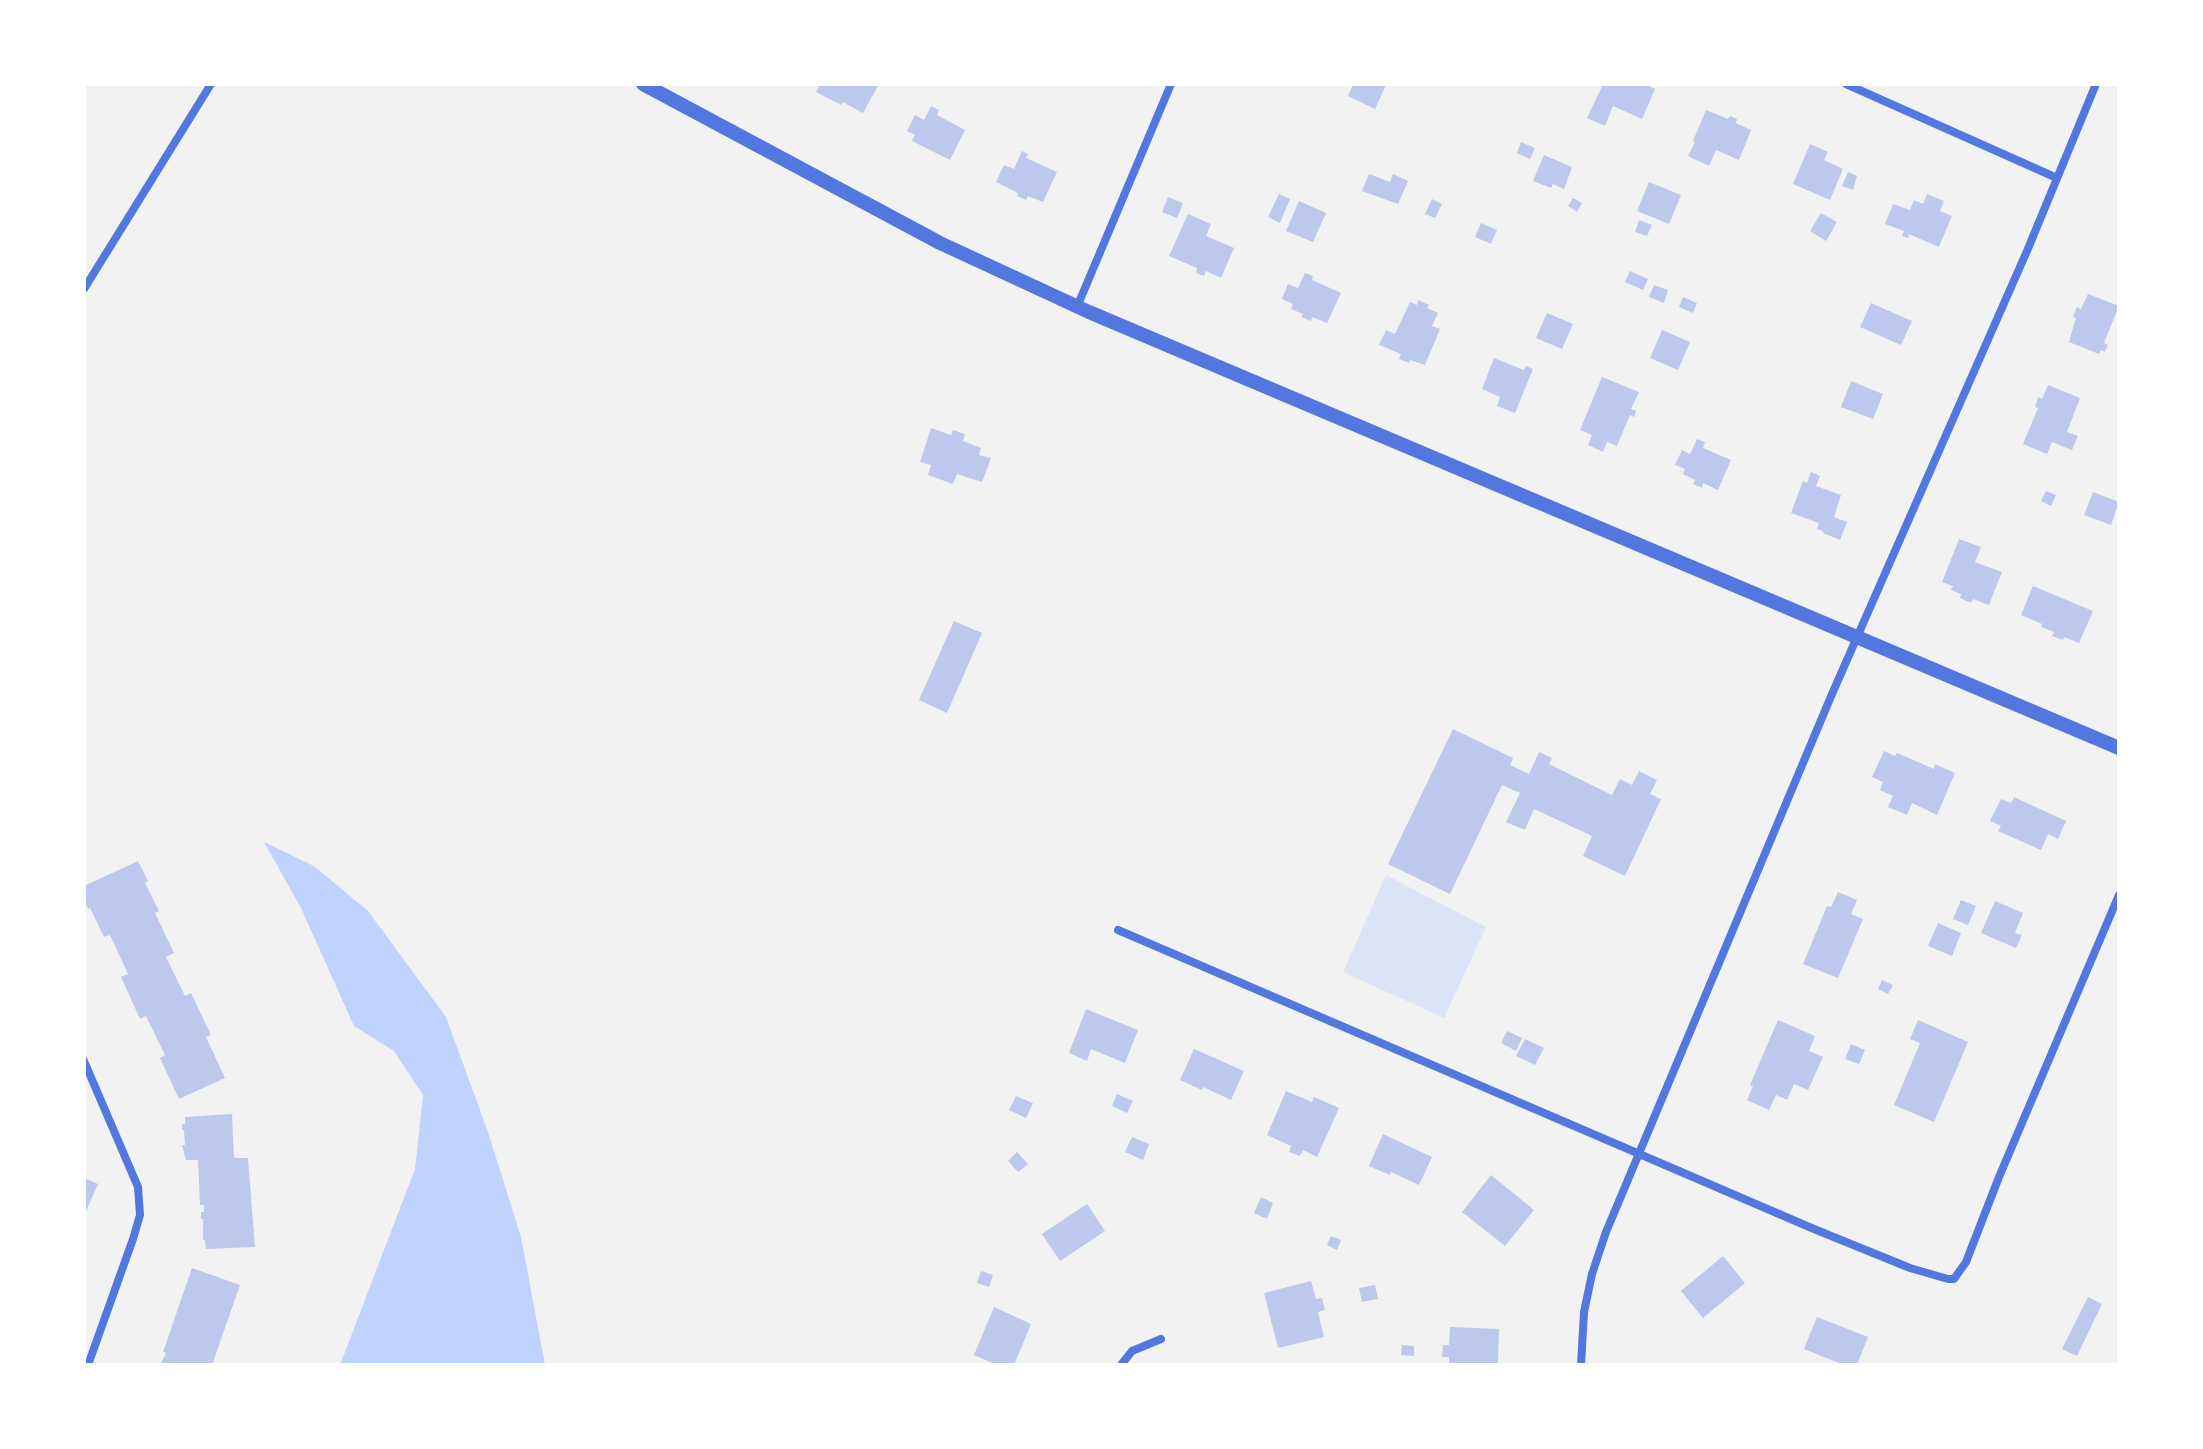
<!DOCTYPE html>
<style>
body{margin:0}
#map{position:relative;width:2203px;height:1449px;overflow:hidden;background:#f2f2f2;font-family:"Source Sans 3",sans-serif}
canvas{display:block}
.frame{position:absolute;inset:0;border:86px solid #fff;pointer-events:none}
</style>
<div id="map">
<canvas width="2203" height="1449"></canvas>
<div class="frame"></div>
</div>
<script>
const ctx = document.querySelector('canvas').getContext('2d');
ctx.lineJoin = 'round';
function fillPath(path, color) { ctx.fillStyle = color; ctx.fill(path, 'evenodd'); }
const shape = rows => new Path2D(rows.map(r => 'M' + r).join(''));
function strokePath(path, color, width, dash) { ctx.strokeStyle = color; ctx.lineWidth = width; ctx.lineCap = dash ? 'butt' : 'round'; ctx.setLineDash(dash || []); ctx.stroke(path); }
fillPath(shape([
 [1386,875,1486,927,1444,1018,1343,972]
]), '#dbe4f7');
fillPath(shape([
 [264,842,314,866,368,911,446,1017,488,1132,521,1237,545,1365,340,1365,415,1169,423,1095,394,1051,354,1026,301,908]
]), '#bfd3fe');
fillPath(shape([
 [820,84,879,84,863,113,843,102,841,105,816,92],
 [1353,84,1386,85,1375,109,1348,96],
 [1603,84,1645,84,1655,89,1642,119,1613,106,1605,126,1587,118],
 [931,106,939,110,937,115,965,130,950,160,912,141,915,135,907,131,915,115,924,120],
 [1706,110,1728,119,1730,116,1737,119,1736,123,1751,130,1739,160,1716,150,1709,166,1688,156,1695,142,1693,141],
 [1521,142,1535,148,1530,159,1517,153],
 [1810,144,1828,152,1824,160,1843,169,1830,200,1793,184],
 [1022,151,1028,154,1026,158,1057,172,1043,202,1028,196,1026,200,1017,196,1018,193,996,182,1004,165,1014,169],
 [1544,155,1572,167,1564,189,1553,184,1551,188,1533,181],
 [1848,172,1857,176,1853,190,1842,186],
 [1369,174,1390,182,1393,174,1408,181,1398,204,1362,191],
 [1649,182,1681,195,1669,224,1637,211],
 [1279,194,1290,199,1280,223,1268,217],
 [1927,194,1944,201,1940,211,1952,216,1939,247,1909,234,1908,238,1902,236,1904,231,1885,224,1893,204,1910,210,1914,200,1923,204],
 [1168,197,1183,203,1177,218,1162,212],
 [1573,198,1582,203,1577,212,1568,206],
 [1432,199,1442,204,1435,218,1425,214],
 [1299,201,1326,213,1313,242,1286,231],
 [1821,213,1837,222,1826,241,1810,231],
 [1188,214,1211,224,1206,236,1234,248,1221,278,1206,271,1204,276,1196,273,1197,268,1169,256],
 [1639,220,1652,225,1647,236,1635,232],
 [1481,223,1497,230,1491,244,1475,237],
 [1630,271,1648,279,1643,290,1625,282],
 [1305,273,1313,276,1312,280,1341,293,1327,323,1312,317,1311,321,1301,317,1303,314,1291,309,1293,304,1282,299,1288,284,1298,288],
 [1654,285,1668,290,1664,303,1649,297],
 [2088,294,2119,306,2104,343,2108,345,2105,352,2101,350,2099,354,2069,342,2076,318,2073,317,2077,307,2081,309],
 [1683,297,1697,303,1693,313,1679,307],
 [1418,300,1429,305,1427,308,1438,313,1432,326,1440,329,1425,365,1410,360,1409,363,1399,359,1401,354,1379,345,1386,330,1395,334,1410,302,1417,305],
 [1871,303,1912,321,1901,345,1860,327],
 [1547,313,1573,324,1562,349,1536,338],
 [1662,330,1690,342,1678,370,1650,358],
 [1494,358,1524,370,1526,366,1533,369,1515,413,1497,406,1500,397,1482,389],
 [1602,377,1639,392,1631,409,1636,411,1634,417,1630,415,1617,446,1607,442,1603,452,1588,445,1592,435,1580,430],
 [1851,381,1883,394,1873,419,1841,407],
 [2048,385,2080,398,2067,432,2078,436,2072,450,2052,442,2047,454,2023,444,2038,408,2035,407,2038,397,2042,399],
 [931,428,951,435,953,430,965,434,963,441,981,448,979,455,991,458,982,482,957,474,953,484,928,475,931,465,920,462],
 [1697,439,1705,442,1703,448,1731,460,1718,490,1703,483,1702,488,1693,484,1695,480,1683,474,1685,469,1675,465,1682,450,1690,454],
 [1811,472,1820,476,1816,486,1841,495,1834,517,1847,522,1840,540,1823,533,1823,531,1817,529,1819,523,1791,513,1803,481,1807,483],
 [2046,491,2056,495,2051,506,2041,501],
 [2093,492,2119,502,2111,525,2084,515],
 [1959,539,1981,547,1975,562,2002,572,1989,605,1973,599,1971,603,1960,598,1961,594,1951,590,1953,586,1942,582],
 [2033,586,2093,611,2079,643,2064,637,2063,640,2052,636,2054,632,2041,627,2042,624,2021,615],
 [954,621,982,633,947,713,919,700],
 [1453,729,1513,758,1510,765,1529,774,1539,752,1552,758,1549,764,1612,795,1620,779,1632,785,1639,771,1657,780,1650,794,1661,799,1625,876,1583,856,1592,836,1534,809,1525,830,1506,822,1520,793,1502,785,1450,894,1388,864],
 [1884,751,1895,756,1897,753,1934,769,1935,764,1955,773,1937,815,1912,803,1907,815,1888,807,1893,796,1880,790,1883,782,1872,777],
 [2014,797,2066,821,2058,839,2048,834,2041,850,1998,831,2001,826,1990,821,2001,799,2011,803],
 [138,861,148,881,145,883,159,911,155,913,174,953,166,957,185,996,191,993,211,1035,206,1037,225,1078,179,1099,160,1058,165,1055,146,1016,140,1019,121,977,128,974,110,935,104,937,90,908,88,909,84,900,84,886],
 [1838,892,1857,900,1851,914,1863,919,1838,978,1803,964,1827,906,1831,907],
 [1961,900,1976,906,1968,925,1953,919],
 [1995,901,2023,913,2015,933,2022,935,2016,948,1981,933],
 [1938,923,1961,933,1952,956,1928,946],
 [1882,980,1893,985,1888,994,1878,989],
 [1086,1009,1138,1030,1125,1063,1091,1049,1087,1061,1069,1053],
 [1778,1020,1815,1036,1809,1051,1823,1057,1808,1090,1794,1084,1787,1100,1776,1095,1769,1110,1747,1100,1753,1086,1750,1085],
 [1918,1020,1968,1042,1934,1122,1894,1105,1920,1043,1910,1039],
 [1507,1031,1522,1038,1516,1051,1501,1043],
 [1525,1039,1544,1048,1535,1065,1516,1056],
 [1851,1044,1865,1050,1859,1064,1845,1059],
 [1194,1049,1244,1071,1231,1100,1203,1087,1202,1090,1180,1080],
 [1286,1091,1312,1102,1314,1097,1339,1108,1317,1157,1303,1150,1300,1156,1289,1152,1291,1146,1267,1135],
 [1117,1094,1133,1101,1127,1113,1112,1106],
 [1016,1096,1033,1103,1026,1118,1009,1110],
 [232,1114,234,1158,248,1158,255,1247,206,1249,205,1240,203,1240,203,1219,201,1219,201,1212,204,1212,204,1205,200,1205,198,1160,186,1160,182,1145,185,1145,184,1130,182,1130,182,1124,185,1124,185,1117],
 [1383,1134,1432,1157,1419,1185,1391,1172,1390,1175,1369,1166],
 [1132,1137,1149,1144,1143,1160,1125,1152],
 [1017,1152,1028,1164,1018,1172,1008,1161],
 [1491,1175,1534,1210,1505,1246,1462,1212],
 [84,1178,98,1184,84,1216],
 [1261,1197,1273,1203,1267,1219,1254,1213],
 [1087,1204,1105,1231,1060,1261,1042,1234],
 [1331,1236,1341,1240,1337,1250,1327,1245],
 [1723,1256,1745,1283,1703,1318,1681,1291],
 [192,1268,240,1285,212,1365,160,1365,166,1353,163,1352],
 [981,1271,993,1275,989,1287,977,1283],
 [1311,1281,1316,1299,1322,1298,1325,1310,1318,1312,1324,1337,1278,1348,1264,1293],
 [1375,1285,1378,1299,1362,1302,1359,1288],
 [2088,1297,2102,1304,2077,1356,2062,1349],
 [994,1307,1031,1324,1014,1365,997,1365,974,1355],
 [1817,1317,1868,1337,1857,1365,1844,1365,1804,1349],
 [1450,1327,1499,1329,1498,1365,1449,1365,1449,1357,1442,1357,1443,1345,1449,1345],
 [1402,1345,1414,1346,1414,1356,1401,1355]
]), '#bdc9ec');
strokePath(shape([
 [1846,84,2057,178],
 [84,289,211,84],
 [1077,307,1171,84],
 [1118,930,1814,1229,1910,1268,1948,1279,1954,1279,1966,1262,1999,1177,2119,895],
 [84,1061,138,1187,140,1215,133,1239,88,1365],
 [1121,1365,1132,1351,1161,1339],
 [1581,1365,1584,1312,1592,1274,1606,1232,1832,694,2027,251,2096,84]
]), '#5277de', 8);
strokePath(shape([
 [643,84,940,243,1089,312,2119,748]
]), '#5277de', 14);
</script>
